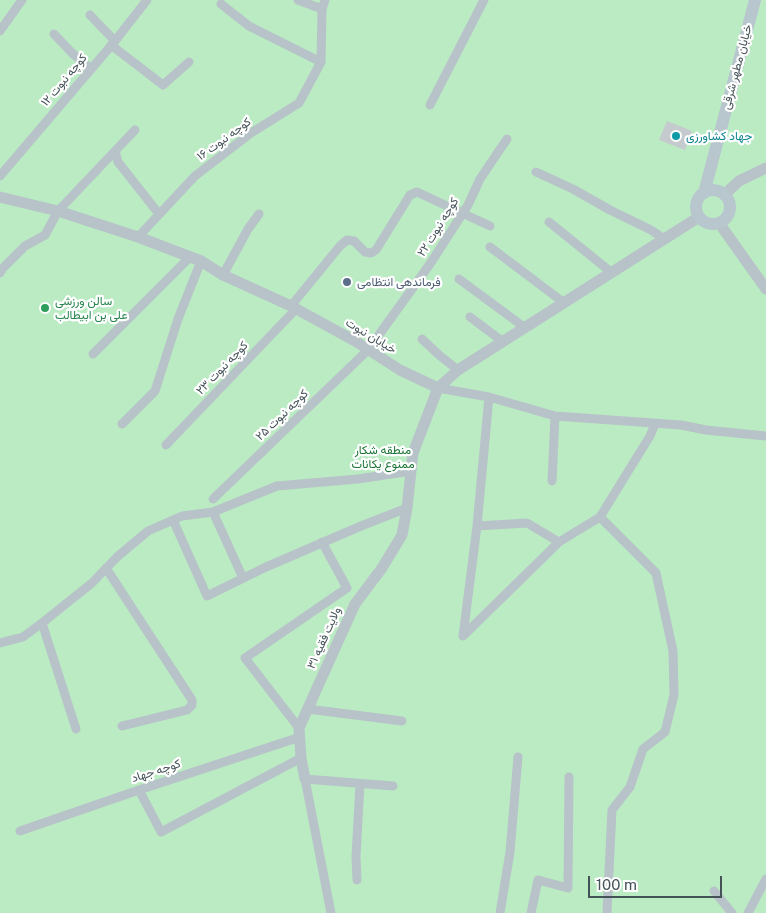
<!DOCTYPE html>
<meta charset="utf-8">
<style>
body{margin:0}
#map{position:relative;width:766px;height:913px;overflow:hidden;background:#eeebec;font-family:"Public Sans",sans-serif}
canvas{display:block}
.scale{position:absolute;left:588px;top:876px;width:134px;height:22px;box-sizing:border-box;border:2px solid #455358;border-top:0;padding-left:6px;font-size:15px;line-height:18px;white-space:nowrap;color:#455358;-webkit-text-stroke:4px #fff;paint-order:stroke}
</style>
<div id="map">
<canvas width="766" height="913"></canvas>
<div class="scale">100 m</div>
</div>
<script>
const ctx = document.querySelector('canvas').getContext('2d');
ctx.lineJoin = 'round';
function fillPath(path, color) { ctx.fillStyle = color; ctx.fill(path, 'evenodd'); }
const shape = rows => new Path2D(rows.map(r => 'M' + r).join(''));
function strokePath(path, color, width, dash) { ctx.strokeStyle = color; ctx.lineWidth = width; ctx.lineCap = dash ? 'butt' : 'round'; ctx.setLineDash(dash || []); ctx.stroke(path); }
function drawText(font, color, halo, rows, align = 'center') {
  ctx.font = font + ' "Public Sans",Vazirmatn,sans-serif'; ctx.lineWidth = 4.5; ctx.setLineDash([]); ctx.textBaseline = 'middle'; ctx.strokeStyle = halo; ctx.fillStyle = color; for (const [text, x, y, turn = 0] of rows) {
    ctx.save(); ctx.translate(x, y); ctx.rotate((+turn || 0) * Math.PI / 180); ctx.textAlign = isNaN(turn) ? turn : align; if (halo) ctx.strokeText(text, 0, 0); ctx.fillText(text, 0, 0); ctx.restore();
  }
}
fillPath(shape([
 [0,0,766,0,766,913,0,913]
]), '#bbebc3');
fillPath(shape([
 [667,121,692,131,685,150,659,140]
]), '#c5cace');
strokePath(shape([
 [298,0,322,9],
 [221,4,249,26,321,62],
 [90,15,115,41],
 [0,31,22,0],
 [54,34,72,53,91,69],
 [111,45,163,85,189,62],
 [430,105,484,0],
 [115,151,118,162,159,214],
 [536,172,573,189,610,210,651,230,664,239],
 [0,176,115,41,147,0],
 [549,222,611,272],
 [138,237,195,176,251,133,299,103,321,62,322,9,325,0],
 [490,247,563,302],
 [0,273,3,268,25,246,45,235,58,211,135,130],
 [223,275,248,229,259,214],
 [459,279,524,327],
 [291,306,340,246,347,240,354,241,365,252,371,253,376,250,410,195,417,192,490,226],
 [470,317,502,341],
 [422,339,439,355,458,370],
 [93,354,190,257],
 [438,388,489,397,555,416,681,425,706,430,766,436],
 [489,397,477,526,463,636,559,542,600,517,650,436,655,424],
 [122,424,155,391,178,319,201,261],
 [166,445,296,309],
 [552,481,555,416],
 [213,499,368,350,430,264,468,205,480,179,507,139],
 [213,512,243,578],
 [600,517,656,573,673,651,674,695,665,732,643,749,630,787,612,810,607,913],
 [173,520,207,596,266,567,361,526,407,508],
 [477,526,527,523,559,542],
 [106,568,192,700,192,705,187,710,122,726],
 [42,623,76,729],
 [0,643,23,637,42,623,92,583,117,557,148,531,182,516,213,512,277,486,358,479,411,471],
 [308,709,402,721],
 [299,728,245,658,347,588,322,542],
 [139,790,161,832,301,758],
 [20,831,139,790,300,737],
 [357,880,356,857,360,784],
 [714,891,732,913],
 [331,913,305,779,393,786],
 [500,913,510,852,518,757],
 [531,913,538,880,568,888,569,777],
 [748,913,766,879]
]), '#b7c3c8', 9);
strokePath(shape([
 [724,195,739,181,766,168],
 [0,197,58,211,138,237,201,261,223,275,291,306,355,341,400,370,438,388],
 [719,223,766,289],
 [305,779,301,758,299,728,355,604,382,568,402,535,407,508,413,453,438,388,458,370,699,217]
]), '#b7c3c8', 11);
strokePath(shape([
 '696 207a17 17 0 1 1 34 0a17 17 0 1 1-34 0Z',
 [704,193,755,0]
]), '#b8c6cd', 12);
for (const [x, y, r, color] of [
 [676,136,5,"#0f9aa8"],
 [347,282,5,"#5c6f8a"],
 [45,308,5,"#2e9e5b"]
]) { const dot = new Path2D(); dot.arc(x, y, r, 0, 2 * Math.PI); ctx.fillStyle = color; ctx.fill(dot); strokePath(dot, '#fff', 2); }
drawText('12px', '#455358', '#fff', [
 ["خیابان مطهر شرقی",737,67,-75],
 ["کوچه نبوت ۱۲",64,80,-50],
 ["کوچه نبوت ۱۶",224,139,-36],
 ["کوچه نبوت ۲۲",438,227,-58],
 ["خیابان نبوت",371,336,31],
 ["کوچه نبوت ۲۳",222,368,-46],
 ["کوچه نبوت ۲۵",282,415,-44],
 ["ولایت فقیه ۳۱",324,638,-66],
 ["کوچه جهاد",156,771,-18]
]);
drawText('12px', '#0d838f', '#fff', [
 ["جهاد کشاورزی",686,136]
], 'left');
drawText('12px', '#4e5e75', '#fff', [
 ["فرماندهی انتظامی",357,282]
], 'left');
drawText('12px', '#27864d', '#fff', [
 ["سالن ورزشی",55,301],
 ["علی بن ابیطالب",55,315]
], 'left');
drawText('12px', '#1b7435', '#fff', [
 ["منطقه شکار",383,450],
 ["ممنوع یکانات",383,464]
]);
</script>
